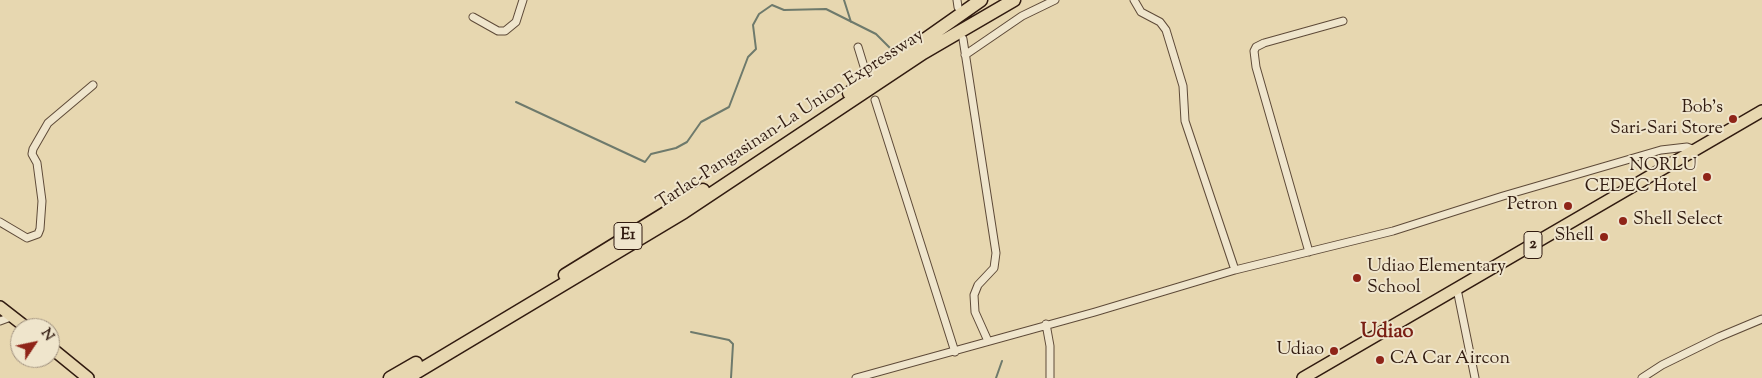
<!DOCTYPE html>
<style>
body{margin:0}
#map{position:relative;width:1762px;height:378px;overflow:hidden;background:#e7d7b0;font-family:"Sorts Mill Goudy",serif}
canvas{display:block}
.north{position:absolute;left:10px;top:318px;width:50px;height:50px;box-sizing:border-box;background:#efe5cc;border:1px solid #a39481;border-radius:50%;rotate:56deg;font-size:14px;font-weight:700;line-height:20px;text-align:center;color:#311b10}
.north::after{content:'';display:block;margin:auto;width:18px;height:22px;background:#8f2418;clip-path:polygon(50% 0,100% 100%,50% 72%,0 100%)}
</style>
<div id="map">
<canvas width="1762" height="378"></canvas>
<div class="north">N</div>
</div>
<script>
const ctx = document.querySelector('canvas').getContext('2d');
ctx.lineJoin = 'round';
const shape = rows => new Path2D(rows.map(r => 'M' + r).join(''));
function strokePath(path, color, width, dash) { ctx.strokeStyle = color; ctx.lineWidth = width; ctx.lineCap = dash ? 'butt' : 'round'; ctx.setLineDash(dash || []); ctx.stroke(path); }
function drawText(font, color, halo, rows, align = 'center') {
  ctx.font = font + ' "Sorts Mill Goudy",serif'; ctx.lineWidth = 4; ctx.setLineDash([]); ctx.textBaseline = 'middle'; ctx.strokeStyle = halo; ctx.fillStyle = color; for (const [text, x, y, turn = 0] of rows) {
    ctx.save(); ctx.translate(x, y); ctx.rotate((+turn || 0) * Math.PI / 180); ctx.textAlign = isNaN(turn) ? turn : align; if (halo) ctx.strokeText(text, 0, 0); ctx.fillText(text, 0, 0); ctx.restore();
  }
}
strokePath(shape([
 [844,0,851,22],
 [516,102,645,162,651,154,676,148,687,142,701,122,729,107,748,57,756,49,753,25,759,14,772,5,784,10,826,9,876,34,896,54],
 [691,332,729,340,733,344,731,378],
 [996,378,1002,361]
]), '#6e7a6c', 2);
const minor = shape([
 [957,0,958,7],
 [1134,0,1141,12,1160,22,1166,30,1183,86,1185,121,1235,270],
 [473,17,498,31,505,31,516,22,523,0],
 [963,39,996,253,994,268,978,285,974,295,975,312,988,341],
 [858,47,866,73],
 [965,55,1022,16,1055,0],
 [875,100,955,352],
 [0,222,27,238,38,234,40,229,42,201,37,163,32,154,33,149,48,123,93,85],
 [1309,252,1256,67,1254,51,1256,47,1264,43,1343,21],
 [1457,289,1475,378],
 [0,321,8,318],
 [1046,324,1050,346,1050,378],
 [856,378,1095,312,1235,270,1393,231,1503,196,1661,150,1687,147,1695,150],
 [1642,378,1662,365,1719,337,1762,319]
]);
const primary = shape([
 [0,307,27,328],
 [50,347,88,378]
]);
const trunk = shape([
 [1303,378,1762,111]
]);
const motorway = shape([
 [849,93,981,0],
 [565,275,703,190],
 [390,378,416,363],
 [407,378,684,212,923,53,1014,0]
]);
strokePath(minor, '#5e4a38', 9);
strokePath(primary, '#311b10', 14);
strokePath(trunk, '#311b10', 14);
strokePath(motorway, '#311b10', 15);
strokePath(minor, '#efe5cc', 7);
strokePath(primary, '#e7d7b0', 11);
strokePath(trunk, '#e7d7b0', 11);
strokePath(motorway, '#e7d7b0', 12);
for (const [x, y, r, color] of [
 [1733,119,5,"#8f2418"],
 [1707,177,5,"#8f2418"],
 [1568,206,5,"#8f2418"],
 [1623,221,5,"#8f2418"],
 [1604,237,5,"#8f2418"],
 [1357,278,5,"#8f2418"],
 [1334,351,5,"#8f2418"],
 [1380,360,5,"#8f2418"]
]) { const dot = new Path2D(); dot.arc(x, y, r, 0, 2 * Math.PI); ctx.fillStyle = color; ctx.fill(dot); strokePath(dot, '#efe5cc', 2); }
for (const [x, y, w] of [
 [628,236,28],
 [1533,245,18]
]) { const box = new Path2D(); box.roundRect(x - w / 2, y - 13.5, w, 27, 4); ctx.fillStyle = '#efe5cc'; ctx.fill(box); strokePath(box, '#311b10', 1); }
drawText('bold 16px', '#311b10', null, [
 ["E1",628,236],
 ["2",1533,245]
]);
drawText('18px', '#311b10', '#efe5cc', [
 ["Bob's",1723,109],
 ["Sari-Sari Store",1723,130],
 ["NORLU",1697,167],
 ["CEDEC Hotel",1697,188],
 ["Petron",1558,206],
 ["Shell Select",1633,221,"left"],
 ["Shell",1594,237],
 ["Udiao Elementary",1367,268,"left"],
 ["School",1367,289,"left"],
 ["Udiao",1324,351],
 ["CA Car Aircon",1390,360,"left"]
], 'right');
drawText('18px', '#311b10', '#efe5cc', [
 ["Tarlac-Pangasinan-La Union Expressway",791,120,-33]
]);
drawText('bold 20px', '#7a1f14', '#efe5cc', [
 ["Udiao",1387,334]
]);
</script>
